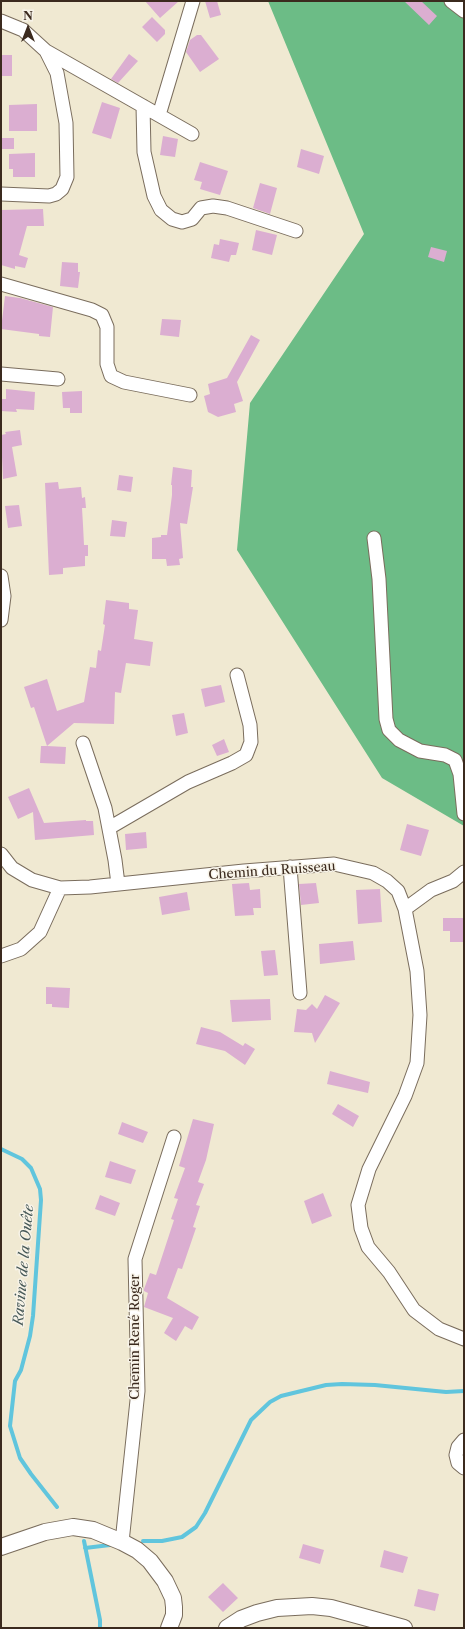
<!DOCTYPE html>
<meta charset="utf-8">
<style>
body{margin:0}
#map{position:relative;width:465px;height:1629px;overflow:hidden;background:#f0e9d2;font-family:"Libre Caslon Text",serif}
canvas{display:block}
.frame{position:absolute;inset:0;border:2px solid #3b2a1e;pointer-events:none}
.north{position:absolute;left:8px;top:8px;width:40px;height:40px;-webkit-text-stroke:3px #f7f3e8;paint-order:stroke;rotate:0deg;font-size:11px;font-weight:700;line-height:16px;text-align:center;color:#3b2a1e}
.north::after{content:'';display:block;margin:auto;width:14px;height:18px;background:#3b2a1e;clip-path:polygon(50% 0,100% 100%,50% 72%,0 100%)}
</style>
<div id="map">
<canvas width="465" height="1629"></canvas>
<div class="frame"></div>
<div class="north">N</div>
</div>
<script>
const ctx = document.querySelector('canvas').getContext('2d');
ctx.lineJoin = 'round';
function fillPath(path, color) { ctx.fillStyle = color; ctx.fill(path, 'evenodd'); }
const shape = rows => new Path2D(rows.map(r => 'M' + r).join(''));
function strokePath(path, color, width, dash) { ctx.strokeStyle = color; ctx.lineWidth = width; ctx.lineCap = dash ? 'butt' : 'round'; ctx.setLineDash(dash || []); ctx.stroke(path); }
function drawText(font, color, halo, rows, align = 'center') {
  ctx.font = font + ' "Libre Caslon Text",serif'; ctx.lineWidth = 3; ctx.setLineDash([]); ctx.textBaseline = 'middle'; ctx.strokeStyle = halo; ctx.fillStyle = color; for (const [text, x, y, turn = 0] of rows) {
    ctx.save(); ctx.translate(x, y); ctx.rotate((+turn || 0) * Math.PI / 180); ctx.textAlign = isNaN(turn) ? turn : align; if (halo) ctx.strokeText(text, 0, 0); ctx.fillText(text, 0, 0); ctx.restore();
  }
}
fillPath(shape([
 [268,1,464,1,464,826,382,778,237,550,250,403,364,234]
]), '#6cbc86');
strokePath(shape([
 [1,1149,22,1159,31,1168,40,1189,41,1200,33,1316,30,1336,21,1370,15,1381,10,1426,20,1458,31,1474,57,1507],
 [84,1541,100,1620,100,1628],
 [143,1541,162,1541,182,1537,196,1527,205,1513,251,1420,270,1402,281,1396,326,1385,342,1384,375,1385,446,1392,464,1391],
 [85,1548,110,1545]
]), '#60c5dd', 4);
fillPath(shape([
 [145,1,179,1,160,18],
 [205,1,217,1,221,15,210,18],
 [404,1,421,1,437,16,429,25],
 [152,17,165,30,165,34,157,42,142,27],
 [197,35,201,35,219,59,200,72,186,52,190,40],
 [129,54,138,61,118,83,111,79],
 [1,55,12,55,12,76,1,76],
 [102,102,120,108,111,139,92,133],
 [37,104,37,131,9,131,9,105],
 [163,136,178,139,175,157,160,155],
 [1,138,14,138,14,149,1,149],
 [301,149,324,156,319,174,297,167],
 [35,153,35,177,13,177,13,169,9,169,9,154],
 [200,162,228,171,220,195,200,189,202,182,194,180],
 [260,183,277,188,270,214,253,208],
 [43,209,44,226,27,226,19,255,28,258,25,268,15,266,15,269,1,265,1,210],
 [256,230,277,235,272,255,252,250],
 [220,239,239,243,236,255,231,255,229,262,211,258,214,244,219,245],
 [431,247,447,251,444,262,428,257],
 [62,262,78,263,78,272,80,272,78,288,60,286],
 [5,296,20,298,53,307,50,337,39,336,39,334,1,329],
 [162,319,181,320,179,337,160,335],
 [251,335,260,340,237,382,243,401,234,404,236,412,218,417,208,412,204,396,210,394,208,384,227,378],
 [6,389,35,392,34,410,16,409,17,412,1,411,1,399,6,399],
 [82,391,82,413,70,413,70,408,63,408,62,392],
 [20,430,22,445,12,447,17,476,3,479,1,435,6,434,5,432],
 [173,467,192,470,191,487,193,487,187,524,180,523,183,558,179,559,180,565,167,566,166,559,152,559,152,538,161,537,161,535,167,535,172,495,172,485,171,485],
 [119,475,133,477,131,492,117,490],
 [58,482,59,489,81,487,82,498,85,497,86,508,82,508,83,525,84,545,88,545,88,556,85,556,85,566,63,568,63,574,49,575,45,483],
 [19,505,22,526,8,528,5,506],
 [112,520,127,522,125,537,110,536],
 [106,600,129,603,129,609,138,610,134,639,153,642,150,666,126,663,121,693,115,692,114,724,74,723,47,746,66,747,65,764,40,763,41,746,47,746,34,707,31,708,24,687,47,679,57,711,84,702,90,667,96,668,98,650,101,651,105,625,103,624],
 [221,685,225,702,205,707,201,689],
 [184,713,188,733,176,736,172,715],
 [224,739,229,752,217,756,212,745],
 [29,788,44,823,86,820,86,821,93,821,94,835,35,840,33,812,18,819,8,797],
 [407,824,429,830,421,856,400,850],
 [146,832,147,848,126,850,125,834],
 [249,883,250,890,260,889,261,908,253,908,254,915,235,916,232,884],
 [316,883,319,903,301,905,299,884],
 [380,889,382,922,358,924,356,890],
 [187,892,190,910,162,915,159,897],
 [443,918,464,918,464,942,450,942,450,931,443,931],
 [353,941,355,960,320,964,319,944],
 [275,950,278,975,264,976,261,951],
 [46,987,70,988,69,1008,52,1007,52,1004,46,1004],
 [325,995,340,1003,315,1043,312,1033,294,1032,297,1009,306,1010,312,1004,317,1009],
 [270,999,271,1020,232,1022,230,1000],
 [201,1027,220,1032,243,1046,245,1043,255,1049,245,1065,225,1051,196,1044],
 [330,1071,370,1082,368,1093,327,1084],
 [338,1104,359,1116,353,1127,332,1114],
 [193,1119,214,1124,206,1160,198,1182,204,1184,196,1205,200,1206,193,1227,196,1228,182,1269,178,1268,167,1298,199,1317,192,1330,185,1326,176,1341,164,1333,173,1318,144,1307,148,1293,144,1291,144,1289,150,1273,156,1275,174,1220,171,1219,178,1199,174,1198,185,1168,179,1166],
 [122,1122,148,1132,143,1143,118,1134],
 [110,1161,136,1170,131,1184,105,1177],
 [323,1193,332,1216,312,1224,304,1201],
 [100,1195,120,1203,115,1216,95,1209],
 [303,1544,324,1550,320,1564,299,1558],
 [384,1550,408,1557,403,1573,380,1567],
 [223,1583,238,1598,223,1612,208,1597],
 [418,1589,439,1594,435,1611,414,1606]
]), '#dbaed1');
const minor = shape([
 [451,1,464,11],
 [1,21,23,30,46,51,57,73,66,123,67,177,62,189,56,194,49,196,1,194],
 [46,51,192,134],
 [143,106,144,152,154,196,161,210,172,219,182,222,192,219,201,208,213,206,227,208,296,231],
 [159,115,193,1],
 [1,284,92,310,102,315,107,327,107,364,111,376,124,382,190,395],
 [1,374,58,379],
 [374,538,379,579,386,719,389,730,399,740,420,751,445,755,455,760,460,774,464,814],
 [1,576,4,596,1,620],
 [83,743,105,808,115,860,118,884],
 [109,828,188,782,232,763,246,755,251,742,250,725,237,675],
 [1,854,12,868,32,880,60,888,90,887,244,871,334,864,373,873,387,881,398,891,405,909,417,971,420,1015,417,1063,405,1096,369,1169,358,1205,361,1228,368,1247,389,1272,414,1310,439,1329,464,1339],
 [290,867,300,993],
 [405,909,431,890,453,881,464,872],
 [1,956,21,949,40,932,60,888],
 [464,1440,458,1447,456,1455,458,1463,464,1468],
 [122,1542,138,1391,135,1259,174,1137]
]);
const tertiary = shape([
 [1,1547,45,1532,73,1527,93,1530,122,1542,137,1550,150,1561,165,1581,173,1598,174,1607,174,1615,169,1628],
 [227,1628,241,1619,257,1613,277,1608,312,1606,331,1608,404,1628]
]);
strokePath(minor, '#7a6d5d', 15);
strokePath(tertiary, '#7a6d5d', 18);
strokePath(minor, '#fff', 13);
strokePath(tertiary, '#fff', 16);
drawText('13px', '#3b2a1e', '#f7f3e8', [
 ["Chemin du Ruisseau",272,871,-4],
 ["Chemin René Roger",135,1337,-90]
]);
drawText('italic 14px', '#465857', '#f7f3e8', [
 ["Ravine de la Ouête",24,1265,-85]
]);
</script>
